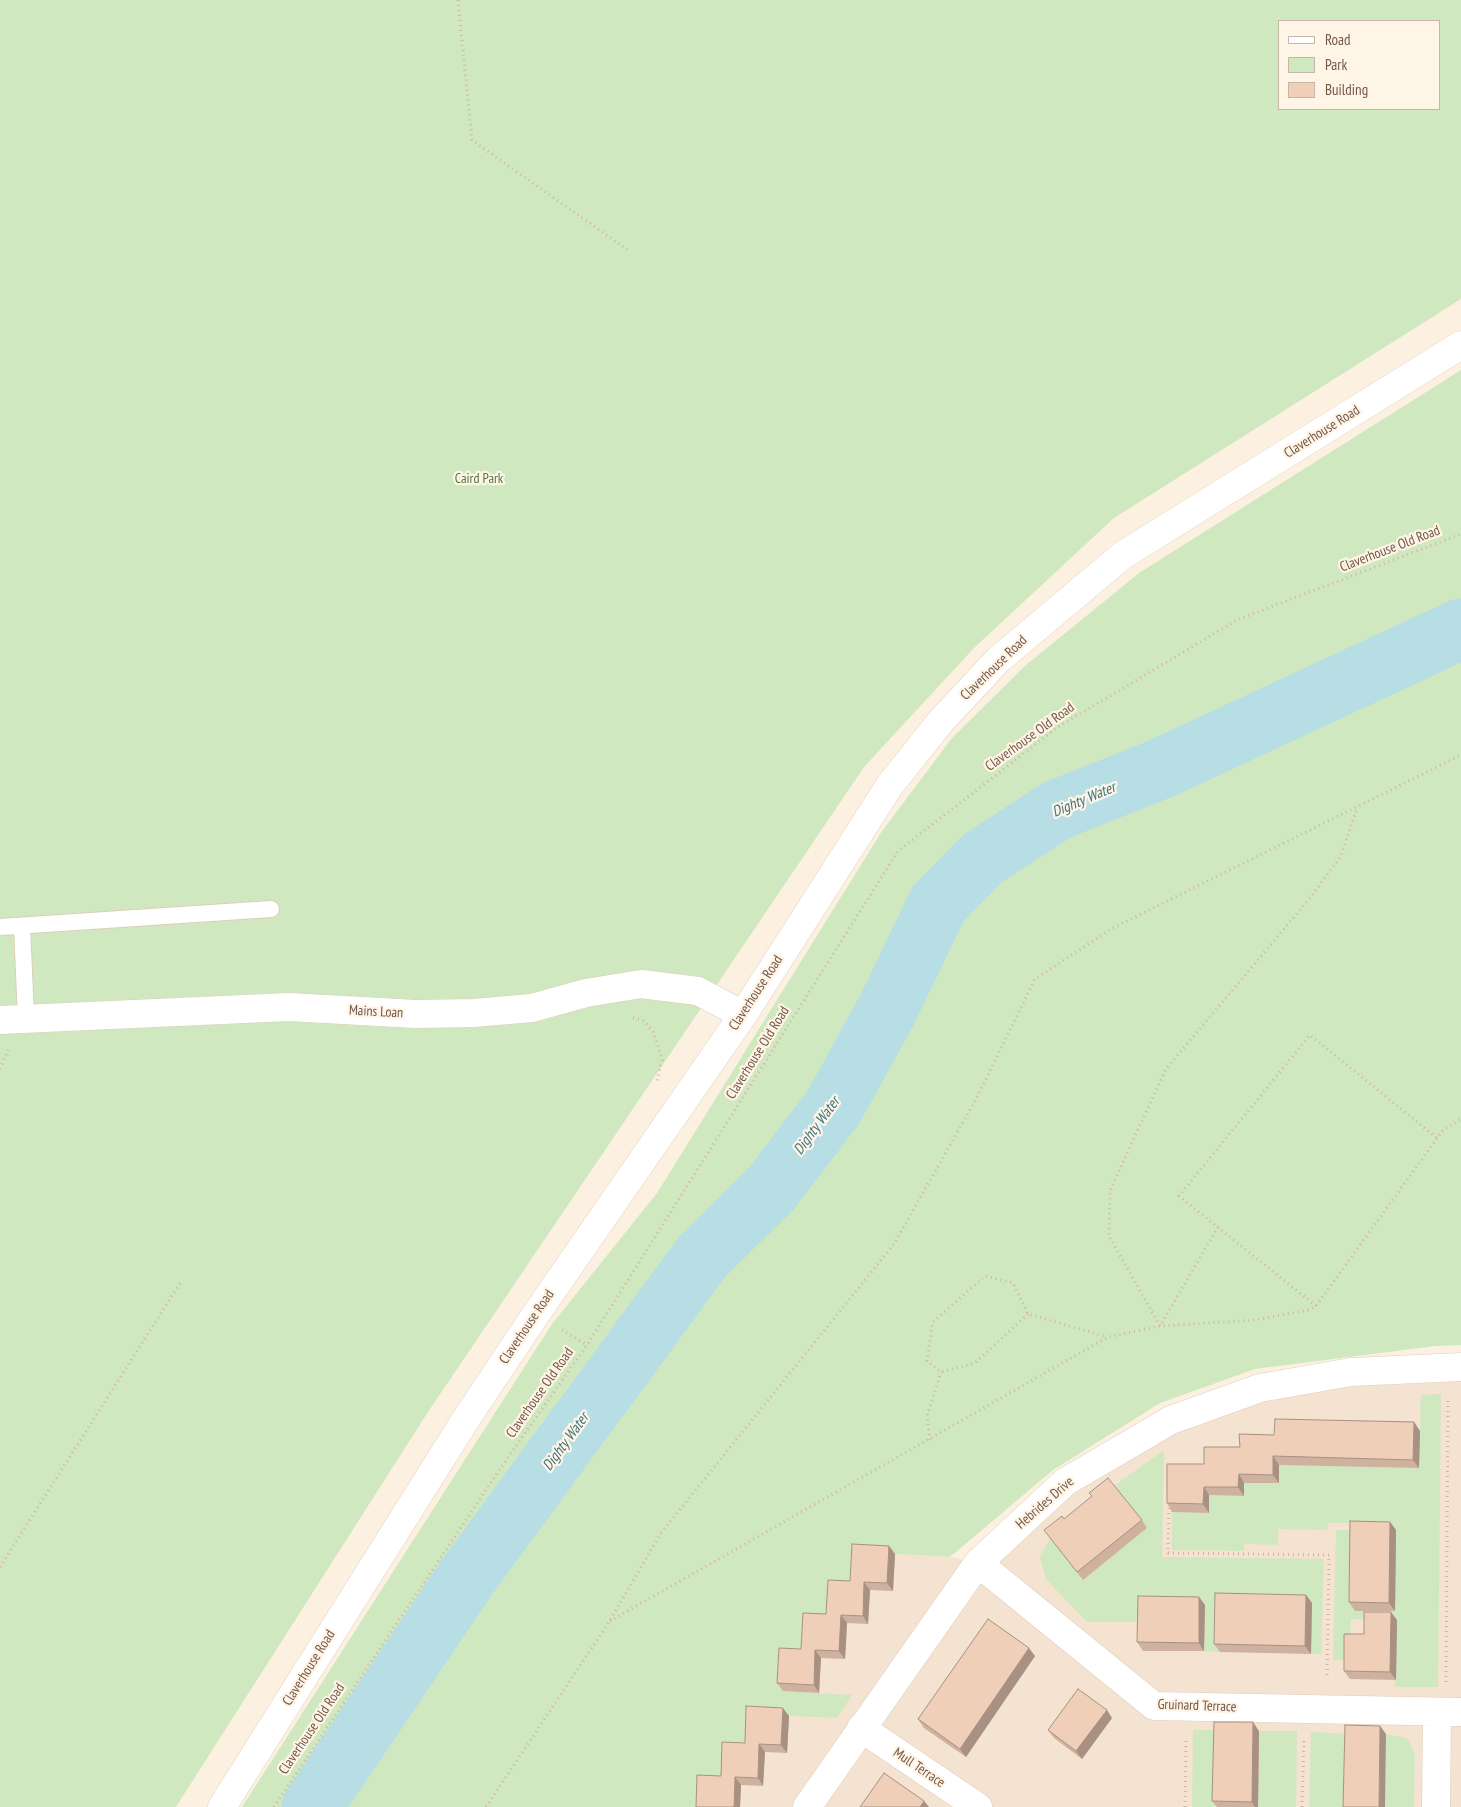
<!DOCTYPE html>
<style>
body{margin:0}
#map{position:relative;width:1461px;height:1807px;overflow:hidden;background:#fcf1e1;font-family:"PT Sans Narrow",sans-serif}
canvas{display:block}
.legend{position:absolute;left:1278px;top:20px;width:162px;height:90px;box-sizing:border-box;background:#fff5e7;border:1px solid #c7b6a8;margin:0;padding:6px 9px;list-style:none;font-size:15px;color:#725749}
.legend li{display:flex;align-items:center;gap:10px;height:25px}
.legend b{width:25px;border:1px solid #c7b6a8}
</style>
<div id="map">
<canvas width="1461" height="1807"></canvas>
<ul class="legend">
<li><b style="height:6px;background:#fff"></b>Road</li>
<li><b style="height:14px;background:#d0e8c0"></b>Park</li>
<li><b style="height:14px;background:#f0cfb9"></b>Building</li>
</ul>
</div>
<script>
const ctx = document.querySelector('canvas').getContext('2d');
ctx.lineJoin = 'round';
function fillPath(path, color) { ctx.fillStyle = color; ctx.fill(path, 'evenodd'); }
const shape = rows => new Path2D(rows.map(r => 'M' + r).join(''));
function strokePath(path, color, width, dash) { ctx.strokeStyle = color; ctx.lineWidth = width; ctx.lineCap = dash ? 'butt' : 'round'; ctx.setLineDash(dash || []); ctx.stroke(path); }
function drawText(font, color, halo, rows, align = 'center') {
  ctx.font = font + ' "PT Sans Narrow",sans-serif'; ctx.lineWidth = 4.5; ctx.setLineDash([]); ctx.textBaseline = 'middle'; ctx.strokeStyle = halo; ctx.fillStyle = color; for (const [text, x, y, turn = 0] of rows) {
    ctx.save(); ctx.translate(x, y); ctx.rotate((+turn || 0) * Math.PI / 180); ctx.textAlign = isNaN(turn) ? turn : align; if (halo) ctx.strokeText(text, 0, 0); ctx.fillText(text, 0, 0); ctx.restore();
  }
}
fillPath(shape([
 [1461,1367,1461,1807,637,1807,858,1552,950,1557,978,1563,1065,1482,1260,1388]
]), '#f3e3d0');
fillPath(shape([
 [0,0,1461,0,1461,299,1114,518,974,648,864,767,426,1415,176,1807,0,1807],
 [1280,21,1440,21,1440,109,1280,109],
 [1461,370,1461,1345,1435,1346,1255,1369,1160,1403,1053,1470,950,1557,858,1552,856,1589,783,1691,852,1695,837,1718,752,1714,750,1751,726,1785,702,1807,242,1807,552,1324,657,1193,882,831,952,738,1026,665,1139,573],
 [1441,1394,1438,1687,1395,1687,1397,1620,1351,1619,1350,1660,1333,1660,1336,1530,1356,1530,1356,1523,1328,1523,1327,1530,1278,1529,1278,1545,1244,1544,1244,1551,1172,1550,1172,1512,1208,1513,1209,1495,1244,1496,1244,1483,1279,1483,1279,1465,1419,1468,1421,1395],
 [1164,1450,1162,1557,1324,1559,1321,1654,1311,1654,1312,1604,1220,1652,1204,1651,1205,1605,1144,1622,1087,1622,1046,1579,1040,1557,1050,1538,1083,1580,1147,1528,1114,1486],
 [1193,1730,1219,1730,1218,1807,1192,1807],
 [1259,1731,1297,1731,1296,1807,1258,1807],
 [1311,1732,1350,1734,1349,1807,1309,1807],
 [1386,1734,1407,1738,1415,1754,1414,1807,1385,1807]
]), '#d0e8c0');
strokePath(shape([
 [312,1807,467,1577,702,1257,771,1189,833,1108,888,1008,938,904,982,859,1057,810,1160,769,1461,629]
]), '#b6dee4', 61);
const lane = shape([
 [22,926,26,1018],
 [0,927,271,909]
]);
const street = shape([
 [0,1020,289,1007,416,1014,474,1013,532,1008,586,993,641,984,698,991,743,1015],
 [978,1563,1154,1706,1461,1712],
 [861,1728,978,1807],
 [807,1807,978,1563,1065,1482,1171,1420,1260,1388,1351,1372,1461,1367],
 [1436,1807,1437,1712]
]);
const secondary = shape([
 [222,1807,466,1419,536,1314,743,1015,890,785,941,721,998,660,1123,555,1461,345]
]);
strokePath(lane, '#dfcdbd', 18);
strokePath(street, '#dfcdbd', 29);
strokePath(secondary, '#e4cfbb', 29);
strokePath(shape([
 [458,0,472,140,629,251],
 [633,1018,644,1021,653,1032,657,1042,662,1060,657,1081],
 [0,1069,8,1050],
 [1218,1227,1160,1326,1109,1236,1110,1190,1166,1069,1310,898,1341,856,1357,808],
 [1316,1306,1179,1196,1310,1035,1437,1138],
 [1028,1314,975,1363,941,1372,927,1361,933,1322,985,1276,1013,1283,1028,1314,1107,1337],
 [562,1330,587,1345],
 [930,1440,927,1416,941,1372],
 [1169,1503,1168,1553,1329,1555,1327,1679],
 [0,1567,182,1280],
 [610,1621,1108,1337,1160,1326,1255,1320,1308,1310,1316,1306,1443,1130,1461,1119],
 [1446,1682,1448,1398],
 [274,1807,502,1466,587,1345,898,851,1058,727,1237,620,1461,534],
 [486,1807,609,1622,661,1533,894,1244,975,1101,1035,979,1113,928,1461,755],
 [1185,1807,1186,1738],
 [1302,1807,1304,1740]
]), '#d5b39d', 3, [1, 4]);
strokePath(lane, '#fff', 16);
strokePath(street, '#fff', 28);
strokePath(secondary, '#fff', 28);
fillPath(shape([
 [1414,1422,1420,1431,1419,1468,1279,1465,1279,1483,1244,1483,1244,1496,1209,1495,1209,1513,1172,1512,1167,1503,1204,1464,1240,1447,1274,1435],
 [1064,1519,1142,1520,1147,1528,1083,1580,1044,1530],
 [1390,1522,1396,1530,1395,1611,1355,1611,1349,1602],
 [889,1546,895,1554,893,1591,870,1590,868,1624,847,1623,845,1659,821,1658,819,1693,783,1691,777,1683,850,1581],
 [1306,1595,1312,1603,1311,1654,1220,1652,1214,1644],
 [1199,1597,1205,1605,1204,1651,1143,1651,1137,1642],
 [1397,1620,1396,1680,1350,1679,1344,1671,1364,1634],
 [1035,1656,966,1757,924,1728,918,1719],
 [789,1716,787,1753,765,1752,763,1786,741,1785,740,1807,696,1807,721,1776,745,1743],
 [1112,1718,1082,1759,1054,1738,1048,1730],
 [1259,1731,1258,1807,1217,1807,1212,1801]
]), '#ceb29f');
fillPath(shape([
 [1414,1422,1420,1431,1419,1468,1413,1460],
 [1273,1456,1279,1465,1279,1483,1273,1475],
 [1239,1474,1244,1483,1244,1496,1238,1487],
 [1204,1487,1209,1495,1209,1513,1203,1504],
 [1390,1522,1396,1530,1395,1611,1389,1603],
 [889,1546,895,1554,893,1591,887,1583],
 [864,1582,870,1590,868,1624,863,1616],
 [1306,1595,1312,1603,1311,1654,1305,1646],
 [1199,1597,1205,1605,1204,1651,1199,1643],
 [1391,1612,1397,1620,1396,1680,1390,1672],
 [841,1615,847,1623,845,1659,839,1651],
 [1029,1648,1035,1656,966,1757,960,1749],
 [815,1650,821,1658,819,1693,814,1685],
 [783,1708,789,1716,787,1753,781,1745],
 [1107,1710,1112,1718,1082,1759,1076,1751],
 [1253,1722,1259,1731,1258,1807,1255,1807,1252,1802],
 [1380,1726,1386,1734,1385,1807,1379,1807],
 [759,1744,765,1752,763,1786,758,1778],
 [735,1777,741,1785,740,1807,734,1807],
 [924,1801,929,1807,920,1807]
]), '#a89182');
const building = shape([
 [1275,1419,1414,1422,1413,1460,1273,1456,1273,1475,1239,1474,1238,1487,1204,1487,1203,1504,1167,1503,1167,1464,1204,1464,1204,1447,1240,1447,1239,1434,1274,1435,1275,1419],
 [1108,1478,1142,1520,1077,1572,1044,1530,1062,1516,1064,1519,1092,1496,1089,1493,1108,1478],
 [1350,1521,1390,1522,1389,1603,1349,1602,1350,1521],
 [852,1544,889,1546,887,1583,864,1582,863,1616,841,1615,839,1651,815,1650,814,1685,777,1683,779,1648,801,1649,803,1613,826,1614,828,1580,850,1581,852,1544],
 [1215,1593,1306,1595,1305,1646,1214,1644,1215,1593],
 [1138,1596,1199,1597,1199,1643,1137,1642,1138,1596],
 [1364,1612,1391,1612,1390,1672,1344,1671,1344,1634,1364,1634,1364,1612],
 [988,1619,1029,1648,960,1749,918,1719,988,1619],
 [1078,1689,1107,1710,1076,1751,1048,1730,1078,1689],
 [746,1706,783,1708,781,1745,759,1744,758,1778,735,1777,734,1807,696,1807,697,1775,721,1776,722,1742,745,1743,746,1706],
 [1214,1722,1253,1722,1252,1802,1212,1801,1214,1722],
 [1345,1725,1380,1726,1379,1807,1343,1807,1345,1725],
 [884,1773,924,1801,920,1807,860,1807,884,1773]
]);
fillPath(building, '#f0cfb9');
strokePath(building, '#a89182', 1);
drawText('14px', '#725749', '#fff5e7', [
 ["Claverhouse Road",1322,432,-32],
 ["Claverhouse Old Road",1390,549,-21],
 ["Claverhouse Road",994,668,-44],
 ["Claverhouse Old Road",1030,737,-36],
 ["Claverhouse Road",756,993,-57],
 ["Mains Loan",376,1012,3],
 ["Claverhouse Old Road",758,1053,-58],
 ["Claverhouse Road",527,1327,-56],
 ["Claverhouse Old Road",540,1393,-55],
 ["Hebrides Drive",1045,1503,-41],
 ["Claverhouse Road",309,1668,-58],
 ["Gruinard Terrace",1197,1706,2],
 ["Claverhouse Old Road",312,1729,-56],
 ["Mull Terrace",919,1768,34]
]);
drawText('14px', '#517841', '#fff5e7', [
 ["Caird Park",479,479]
]);
drawText('italic 15px', '#40747f', '#fff5e7', [
 ["Dighty Water",1084,800,-23],
 ["Dighty Water",817,1126,-54],
 ["Dighty Water",566,1442,-54]
]);
</script>
